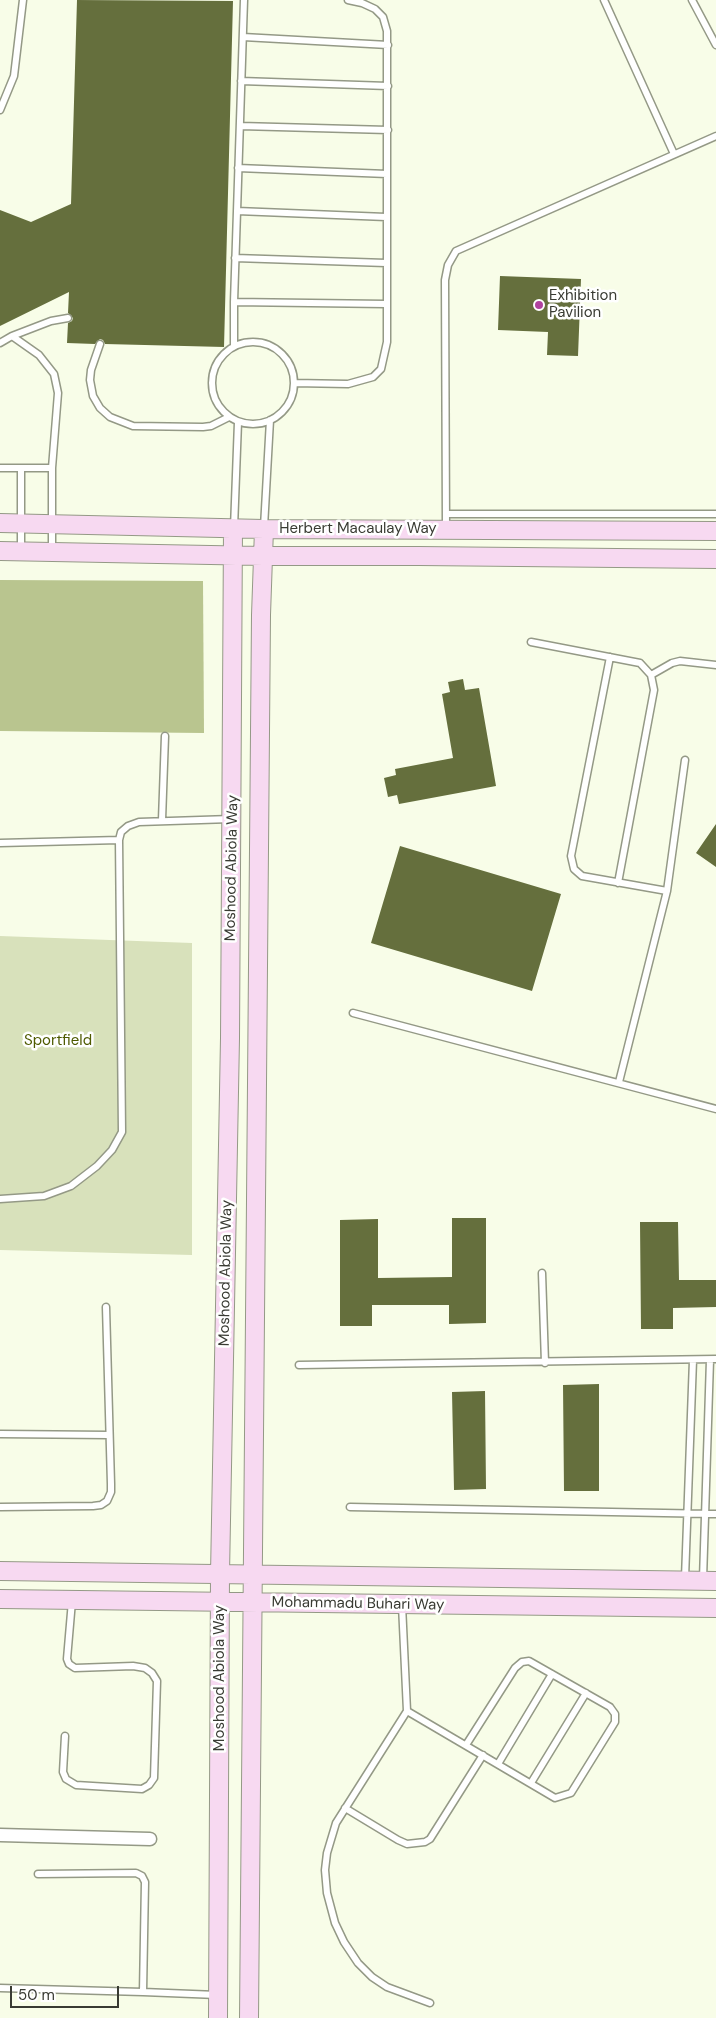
<!DOCTYPE html>
<style>
body{margin:0}
#map{position:relative;width:716px;height:2018px;overflow:hidden;background:#f8fde8;font-family:"DM Sans",sans-serif}
canvas{display:block}
.scale{position:absolute;left:10px;top:1986px;width:109px;height:22px;box-sizing:border-box;border:2px solid #393b33;border-top:0;padding-left:6px;font-size:15px;line-height:18px;white-space:nowrap;color:#393b33;-webkit-text-stroke:4px #fff;paint-order:stroke}
</style>
<div id="map">
<canvas width="716" height="2018"></canvas>
<div class="scale">50 m</div>
</div>
<script>
const ctx = document.querySelector('canvas').getContext('2d');
ctx.lineJoin = 'round';
function fillPath(path, color) { ctx.fillStyle = color; ctx.fill(path, 'evenodd'); }
const shape = rows => new Path2D(rows.map(r => 'M' + r).join(''));
function strokePath(path, color, width, dash) { ctx.strokeStyle = color; ctx.lineWidth = width; ctx.lineCap = dash ? 'butt' : 'round'; ctx.setLineDash(dash || []); ctx.stroke(path); }
function drawText(font, color, halo, rows, align = 'center') {
  ctx.font = font + ' "DM Sans",sans-serif'; ctx.lineWidth = 5; ctx.setLineDash([]); ctx.textBaseline = 'middle'; ctx.strokeStyle = halo; ctx.fillStyle = color; for (const [text, x, y, turn = 0] of rows) {
    ctx.save(); ctx.translate(x, y); ctx.rotate((+turn || 0) * Math.PI / 180); ctx.textAlign = isNaN(turn) ? turn : align; if (halo) ctx.strokeText(text, 0, 0); ctx.fillText(text, 0, 0); ctx.restore();
  }
}
fillPath(shape([
 [0,936,192,943,192,1255,0,1250]
]), '#d8e1bb');
fillPath(shape([
 [0,580,203,581,204,733,0,731]
]), '#b9c58f');
fillPath(shape([
 [77,0,233,1,224,347,105,344,103,340,100,339,95,344,67,343,68,323,72,321,73,318,68,313,69,292,0,326,0,210,31,222,71,204],
 [500,276,581,279,578,356,547,355,548,332,498,330],
 [463,679,465,690,479,688,496,786,399,804,397,795,388,797,384,778,396,775,395,769,453,758,442,694,450,692,448,682],
 [716,824,716,867,696,853],
 [400,846,561,894,532,991,371,943],
 [452,1218,486,1218,486,1323,449,1324,449,1305,372,1305,372,1326,340,1326,340,1220,378,1219,378,1278,452,1277],
 [640,1222,678,1222,679,1280,716,1280,716,1307,673,1308,673,1329,641,1329],
 [599,1384,599,1491,564,1491,563,1385],
 [485,1391,486,1489,454,1490,452,1392]
]), '#656f3d');
const lane = shape([
 [604,0,674,154],
 [692,0,716,45],
 [243,37,388,45],
 [241,81,388,86],
 [0,110,14,76,23,0],
 [240,126,388,130],
 [238,168,387,174],
 [237,211,386,217],
 [235,258,386,263],
 [234,302,386,304],
 [12,336,51,321,68,318],
 '212 383a41 41 0 1 1 82 0a41 41 0 1 1-82 0Z',
 [0,343,12,336,39,355,54,374,58,393,52,468],
 [100,344,91,370,90,380,93,396,100,408,110,417,133,426,203,427,211,426,229,417],
 [234,346,234,302,244,0],
 [294,383,348,384,373,377,381,369,387,342,387,31,383,17,375,9,362,3,348,0],
 [0,468,21,468,21,550],
 [21,468,52,468,52,550],
 [446,514,716,514],
 [264,527,270,420],
 [234,528,238,422],
 [446,528,445,280,448,265,456,251,716,136],
 [531,642,640,663,651,675,654,690,618,883],
 [610,657,571,856,574,869,582,876,667,891],
 [651,675,672,663,680,661,716,665],
 [162,820,165,736],
 [0,843,119,840],
 [353,1013,716,1109],
 [619,1082,667,891,685,760],
 [0,1199,44,1196,71,1186,97,1166,112,1150,122,1132,119,840,121,832,128,826,139,822,231,819],
 [542,1273,545,1363],
 [299,1365,716,1359],
 [0,1434,109,1435],
 [0,1507,93,1506,101,1505,107,1501,111,1492,111,1484,106,1307],
 [350,1507,716,1514],
 [685,1578,693,1360],
 [703,1579,710,1360],
 [402,1605,407,1711,336,1823,327,1853,325,1870,327,1893,335,1923,344,1942,358,1963,372,1977,387,1987,430,2003],
 [407,1711,555,1798,571,1793,615,1722,615,1714,610,1707,529,1661,522,1662,515,1668,466,1745],
 [65,1736,63,1772,66,1779,76,1785,142,1789,149,1785,154,1778,157,1681,152,1673,145,1668,133,1666,75,1668,69,1664,67,1659,72,1601],
 [498,1764,552,1674],
 [531,1783,586,1693],
 [345,1808,398,1840,407,1844,425,1842,430,1839,483,1755],
 [0,1988,143,1992,145,1882,142,1876,136,1873,38,1874],
 [143,1992,217,1995]
]);
const street = shape([
 [0,1835,150,1839]
]);
const secondary = shape([
 [0,523,264,529,716,531],
 [0,551,263,556,419,556,716,559],
 [0,1571,716,1581],
 [0,1599,716,1608],
 [218,2018,220,1574,230,1038,233,528],
 [249,2018,261,615,264,529]
]);
strokePath(lane, '#949986', 9);
strokePath(street, '#949986', 15);
strokePath(secondary, '#949986', 20);
strokePath(lane, '#fff', 6);
strokePath(street, '#fff', 12);
strokePath(secondary, '#f7d9f1', 18);
for (const [x, y, r, color] of [
 [539,305,5,"#b0429f"]
]) { const dot = new Path2D(); dot.arc(x, y, r, 0, 2 * Math.PI); ctx.fillStyle = color; ctx.fill(dot); strokePath(dot, '#fff', 2); }
drawText('15px', '#393b33', '#fff', [
 ["Exhibition",549,296],
 ["Pavilion",549,313]
], 'left');
drawText('15px', '#393b33', '#fff', [
 ["Herbert Macaulay Way",358,529],
 ["Moshood Abiola Way",232,868,-89],
 ["Moshood Abiola Way",226,1273,-89],
 ["Mohammadu Buhari Way",358,1604,1],
 ["Moshood Abiola Way",220,1678,-90]
]);
drawText('15px', '#4e5a00', '#fff', [
 ["Sportfield",58,1041]
]);
</script>
